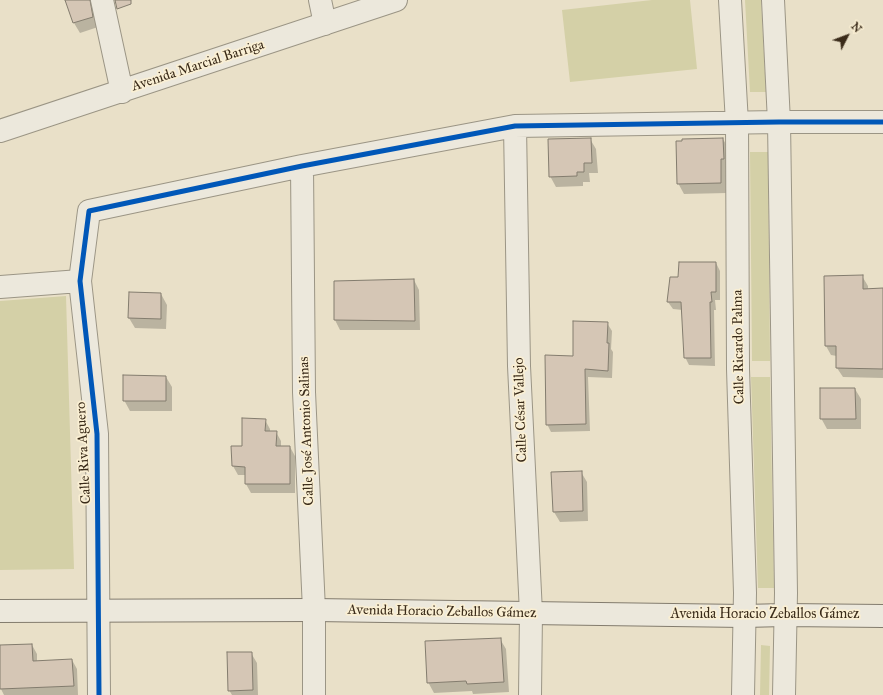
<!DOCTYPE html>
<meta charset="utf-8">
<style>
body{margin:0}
#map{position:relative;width:883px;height:695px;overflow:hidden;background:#e9e0c8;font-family:"IM FELL Great Primer",serif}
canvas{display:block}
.north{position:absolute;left:827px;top:16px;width:40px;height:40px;-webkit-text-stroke:3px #faefd3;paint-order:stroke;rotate:48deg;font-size:11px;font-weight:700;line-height:16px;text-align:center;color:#3a2b19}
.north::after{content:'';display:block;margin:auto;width:14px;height:18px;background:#3a2b19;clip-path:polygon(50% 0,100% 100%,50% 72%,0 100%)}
</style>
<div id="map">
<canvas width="883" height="695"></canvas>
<div class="north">N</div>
</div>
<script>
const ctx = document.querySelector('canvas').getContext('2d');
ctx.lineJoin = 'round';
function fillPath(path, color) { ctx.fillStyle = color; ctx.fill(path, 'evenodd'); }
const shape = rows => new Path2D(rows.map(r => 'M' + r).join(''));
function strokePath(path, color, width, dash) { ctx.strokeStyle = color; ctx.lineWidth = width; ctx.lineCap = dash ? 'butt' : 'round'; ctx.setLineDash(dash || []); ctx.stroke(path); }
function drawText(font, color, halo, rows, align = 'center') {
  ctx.font = font + ' "IM FELL Great Primer",serif'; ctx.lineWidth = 3.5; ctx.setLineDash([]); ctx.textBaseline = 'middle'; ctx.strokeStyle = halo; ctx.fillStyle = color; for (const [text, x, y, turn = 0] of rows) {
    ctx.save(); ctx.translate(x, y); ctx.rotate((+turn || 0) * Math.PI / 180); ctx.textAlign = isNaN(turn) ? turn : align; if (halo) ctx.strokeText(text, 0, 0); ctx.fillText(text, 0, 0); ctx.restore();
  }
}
fillPath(shape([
 [652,0,690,0,697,69,570,82,562,10],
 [745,0,761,0,766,92,750,92],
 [750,152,768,152,770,361,752,361],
 [66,296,74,569,0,570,0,301],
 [751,377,770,377,774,588,758,588],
 [761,645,770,646,769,695,760,695]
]), '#d4d0a7');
fillPath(shape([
 [66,0,91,0,95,12,98,27,80,33,74,23],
 [590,139,596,149,598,173,589,173,590,182,583,182,583,186,556,187,550,176],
 [723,139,729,150,727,193,684,194,678,183],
 [716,263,720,271,720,300,715,300,716,310,714,310,715,366,689,365,685,357,683,310,673,309,668,302,679,278],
 [862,276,868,286,868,289,883,289,883,378,843,377,837,368,837,356,831,355,826,346],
 [414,280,419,290,420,330,340,330,335,320],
 [161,294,167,305,166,329,135,328,129,318],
 [607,323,612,331,611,349,613,352,612,378,588,377,590,431,551,432,547,424,574,357],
 [166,377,172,387,172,411,130,411,124,400],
 [855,389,861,399,861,429,827,429,821,418],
 [265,420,270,429,270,432,276,432,281,441,281,447,290,447,295,456,295,493,251,493,246,484,246,475,238,475,233,466,232,447,243,447],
 [581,472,587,482,588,521,560,522,554,512],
 [500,639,506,649,509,692,473,694,472,691,434,693,428,682],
 [32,645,37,654,37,662,72,660,77,669,78,695,4,695,1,689,0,646],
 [251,653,257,663,258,695,232,695,229,690]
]), '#0003');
const building = shape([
 [65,0,90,0,93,17,73,23,65,0],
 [115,0,131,0,131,4,117,9,115,0],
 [591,138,592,163,584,163,584,172,577,172,577,176,549,177,548,139,591,138],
 [723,138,724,159,721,159,721,183,677,184,676,141,682,141,682,139,723,138],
 [679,262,716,262,716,292,711,292,712,302,710,302,711,358,684,358,681,302,667,302,670,277,678,277,679,262],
 [863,275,863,289,883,288,883,369,836,368,836,346,825,346,824,276,863,275],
 [414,279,415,321,334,320,334,281,414,279],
 [129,292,161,293,161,319,128,318,129,292],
 [573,321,608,322,607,343,609,343,608,371,585,369,586,424,546,425,545,355,573,356,573,321],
 [123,375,166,376,166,401,123,401,123,375],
 [820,388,855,388,856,419,820,419,820,388],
 [242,418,266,419,265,431,277,431,276,446,290,446,290,484,245,484,245,467,232,466,231,446,242,446,242,418],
 [582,471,583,511,553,512,551,472,582,471],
 [501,638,504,682,467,684,466,681,427,683,425,641,501,638],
 [32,644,33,661,72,659,74,686,0,689,0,645,32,644],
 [227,652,252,652,253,690,228,691,227,652]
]);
fillPath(building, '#d5c6b5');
strokePath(building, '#837c6e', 1);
const minor = shape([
 [102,0,122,92],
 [320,0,325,24],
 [730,0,737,123,738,369,745,593,743,695],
 [773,0,779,122,786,593,784,695],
 [515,126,519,366,531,613,530,695],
 [0,131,396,0],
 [302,166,304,392,314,610,314,695],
 [0,287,80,281],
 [99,695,97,434,80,281,89,211,302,166,515,126,779,122,883,122]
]);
const secondary = shape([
 [0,611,314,610,744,616,785,615,883,616]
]);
strokePath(minor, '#9b9585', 24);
strokePath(secondary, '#837c6e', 24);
strokePath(minor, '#ece8dc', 22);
strokePath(secondary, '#ece8dc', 22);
strokePath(shape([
 [99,695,97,434,80,281,89,211,302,166,515,126,779,122,883,122]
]), '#0057b8', 5);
drawText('14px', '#3a2b19', '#faefd3', [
 ["Avenida Marcial Barriga",198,66,-18],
 ["Calle Ricardo Palma",739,347,-91],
 ["Calle César Vallejo",521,410,-92],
 ["Calle José Antonio Salinas",307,431,-92],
 ["Calle Riva Aguero",84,453,-93],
 ["Avenida Horacio Zeballos Gámez",442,612,1],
 ["Avenida Horacio Zeballos Gámez",765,615]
]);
</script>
